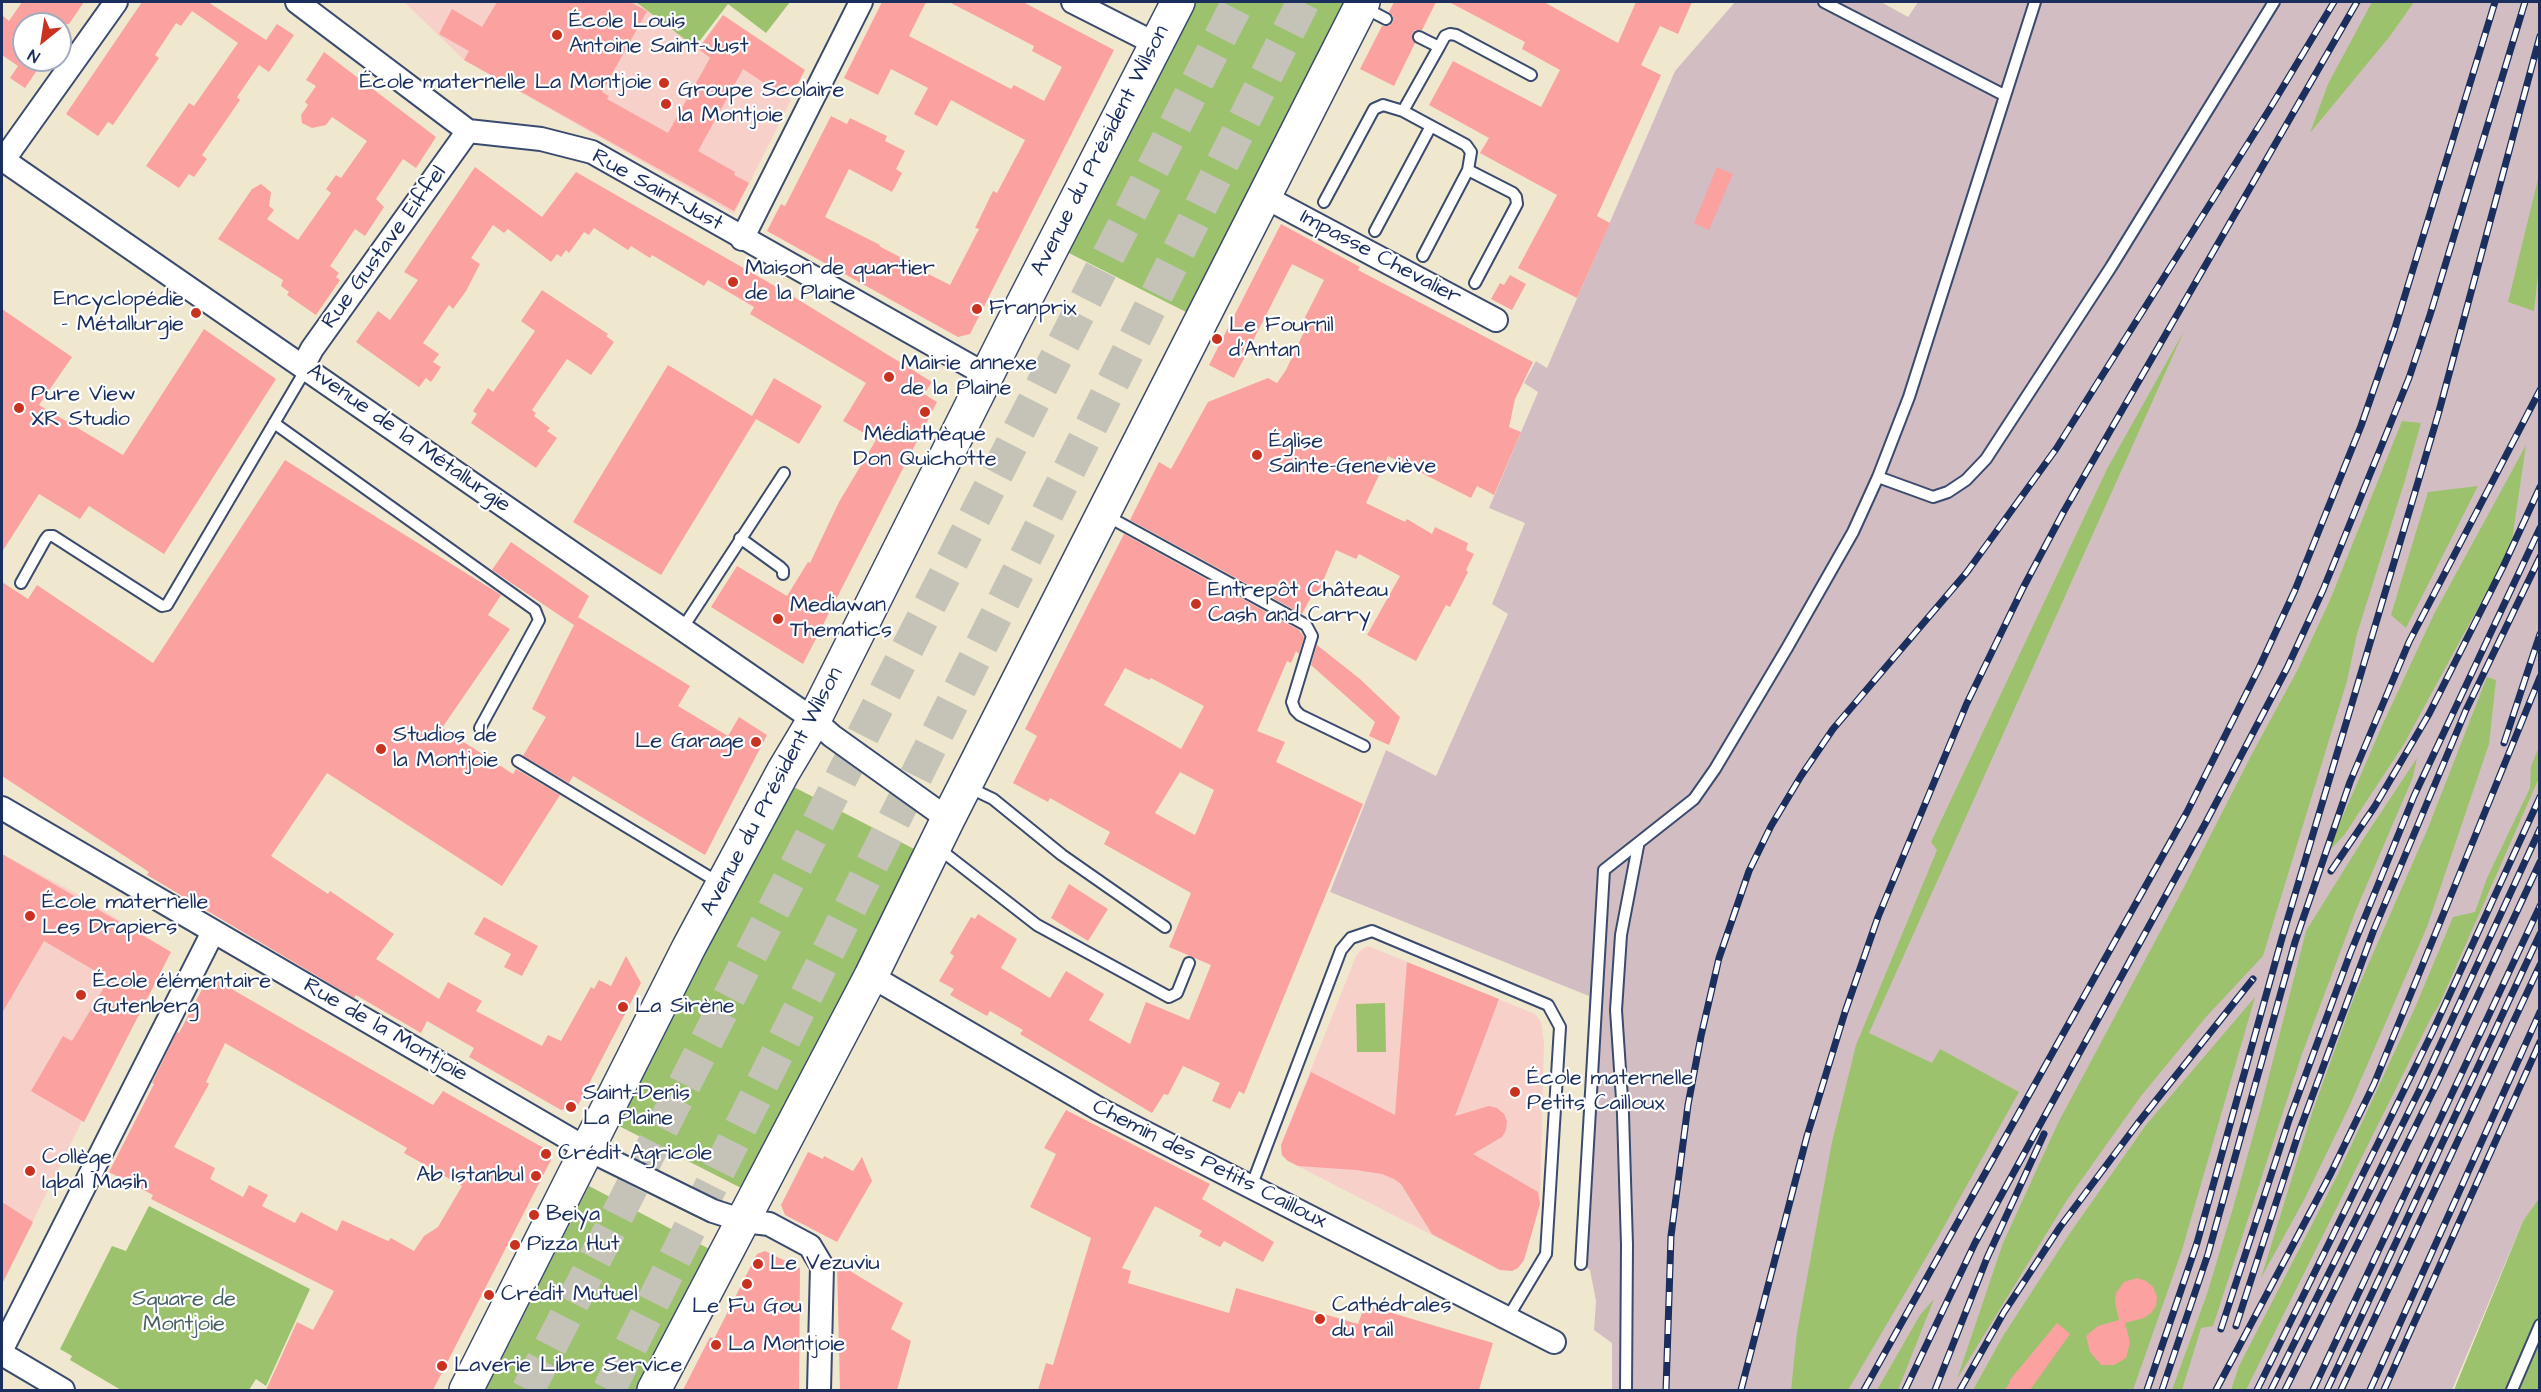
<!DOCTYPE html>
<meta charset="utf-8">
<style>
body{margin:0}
#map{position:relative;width:2541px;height:1392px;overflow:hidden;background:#f0e8ce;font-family:"Architects Daughter",sans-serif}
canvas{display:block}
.frame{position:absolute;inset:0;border:3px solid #1b2f5e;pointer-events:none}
.north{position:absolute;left:12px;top:12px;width:60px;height:60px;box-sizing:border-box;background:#fff;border:2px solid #a4acbf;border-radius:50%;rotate:210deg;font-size:16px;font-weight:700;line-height:24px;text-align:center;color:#1b2f5e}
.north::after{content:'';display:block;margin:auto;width:21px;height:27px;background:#c8321e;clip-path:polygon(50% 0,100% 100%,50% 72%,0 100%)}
</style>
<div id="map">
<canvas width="2541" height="1392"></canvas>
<div class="frame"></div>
<div class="north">N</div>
</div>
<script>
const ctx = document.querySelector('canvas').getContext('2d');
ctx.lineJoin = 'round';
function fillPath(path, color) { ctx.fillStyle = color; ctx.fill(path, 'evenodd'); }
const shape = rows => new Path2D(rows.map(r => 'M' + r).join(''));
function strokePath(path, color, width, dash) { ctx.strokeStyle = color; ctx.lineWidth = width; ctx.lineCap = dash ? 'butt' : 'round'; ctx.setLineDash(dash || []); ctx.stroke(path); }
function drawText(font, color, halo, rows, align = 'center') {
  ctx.font = font + ' "Architects Daughter",sans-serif'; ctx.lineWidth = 4.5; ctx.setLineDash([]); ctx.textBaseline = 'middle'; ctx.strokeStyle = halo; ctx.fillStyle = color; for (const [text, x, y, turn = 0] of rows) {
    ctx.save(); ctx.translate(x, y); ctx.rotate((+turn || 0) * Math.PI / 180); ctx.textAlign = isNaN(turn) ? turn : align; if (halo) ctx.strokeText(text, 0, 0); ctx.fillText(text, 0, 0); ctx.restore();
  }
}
fillPath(shape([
 [404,2,636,2,731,75,738,65,791,100,734,214,464,60],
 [2,854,72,891,171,952,84,1122,82,1121,2,1284],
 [1368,946,1535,1014,1541,1022,1544,1043,1540,1204,1524,1260,1516,1269,1500,1270,1288,1161,1282,1155,1281,1145,1356,956,1361,950]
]), '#f7d0ca');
fillPath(shape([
 [1735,2,1881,2,1908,17,1918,2,2539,2,2539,1198,2523,1221,2452,1390,1612,1390,1612,1343,1594,1330,1596,1301,1590,1270,1581,1264,1579,1246,1589,996,1330,892,1386,750,1436,776,1508,614,1492,604,1525,523,1489,508,1538,392,1524,383,1536,361,1547,368,1675,71]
]), '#d2bec2');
fillPath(shape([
 [636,2,790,2,766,33,728,4,695,47],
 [1192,2,1352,2,1192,315,1065,251],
 [2372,2,2414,2,2390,36,2310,133,2328,84],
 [2539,175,2540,256,2534,311,2508,302],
 [2184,331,1869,1033,1932,1063,1940,1049,2019,1092,1937,1239,1848,1390,1791,1390,1797,1332,1832,1142,1856,1045,1937,850,1931,842,2107,469],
 [2402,421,2421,423,2405,480,2357,634,2347,681,2263,956,2206,1017,2141,1096,2067,1200,1957,1379,2003,1243,2058,1123,2183,889,2253,752,2297,671,2330,600],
 [2526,445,2511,547,2404,744,2345,834,2327,853,2381,728,2434,614],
 [2478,486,2406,628,2391,615,2428,492],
 [2487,677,2496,680,2489,744,2427,927,2349,1107,2304,1200,2261,1278,2312,1113,2354,997,2428,828],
 [2539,747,2539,778,2439,1005,2432,1016,2246,1390,2231,1390,2239,1366,2338,1174,2414,1010,2453,917,2475,912,2487,878,2530,788,2531,766],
 [2417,758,2413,777,2356,910,2302,1054,2213,1326,2201,1328,2182,1390,2172,1390,2207,1294,2233,1208,2261,1107,2306,931,2362,841],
 [788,784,920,852,745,1190,617,1125],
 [2255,997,2182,1250,2133,1390,1973,1390,2003,1336,2070,1233,2146,1125],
 [1385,1003,1386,1052,1357,1052,1356,1004],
 [589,1186,717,1253,645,1390,486,1390],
 [2539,1198,2539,1390,2454,1390,2523,1221],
 [149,1206,310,1289,266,1386,256,1379,249,1390,121,1390,70,1360,72,1356,60,1349,112,1246,126,1251],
 [1934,1299,1898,1390,1877,1390,1920,1315]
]), '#9cc26d');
fillPath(shape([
 [22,2,84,2,69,24,24,24,24,60,44,60,25,88,10,78,18,66,2,55,2,15,9,21],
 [142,2,208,2,266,40,277,24,294,35,269,72,259,65,237,97,240,100,202,155,207,159,194,177,189,174,179,188,146,166,189,103,194,106,238,43,192,11,181,26,176,23,155,55,159,58,113,125,108,122,98,136,66,114],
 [497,2,630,2,647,11,602,92,609,96,607,99,668,133,710,58,698,49,723,15,805,70,792,95,789,94,787,98,743,69,698,151,735,172,734,175,749,183,734,211,464,60,469,51,439,34,452,9,482,27],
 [882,2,926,2,909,36,1011,89,1014,85,1044,101,1062,67,1032,51,1034,46,949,2,1023,2,1114,50,970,334,958,337,767,231,781,204,785,206,831,116,847,124,850,118,887,136,885,141,905,151,896,169,902,173,892,192,849,169,825,217,880,245,879,246,900,257,899,259,950,285,979,229,975,228,993,191,997,193,1025,140,951,100,937,126,914,114,928,88,891,69,878,95,844,78],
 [1394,2,1436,2,1422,30,1415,30,1412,34,1415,43,1394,86,1360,69,1382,26,1389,26,1393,22,1393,16,1389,12],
 [1449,2,1544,2,1618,43,1636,2,1692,2,1678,34,1660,26,1641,65,1661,75,1597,216,1610,223,1577,298,1518,268,1557,195,1480,153,1489,138,1429,105,1453,61,1541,107,1560,70,1522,49,1525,42],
 [324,52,436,137,416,168,403,159,376,199,384,207,365,236,355,229,330,266,339,273,336,277,340,280,316,315,287,295,289,292,281,286,283,280,218,239,252,189,261,184,271,192,269,206,274,210,267,219,298,240,331,193,326,189,336,175,341,178,367,141,332,117,326,125,312,128,302,123,301,115,308,105,305,102,316,86,306,80],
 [475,167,542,217,576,172,794,297,932,382,924,394,937,402,803,664,711,607,737,566,787,596,808,562,810,563,839,502,876,440,843,421,866,383,750,314,754,307,708,280,704,286,652,255,650,258,631,246,628,250,594,228,589,235,584,232,569,253,566,250,561,257,557,254,551,262,508,229,504,233,493,225,471,258,480,264,466,291,453,309,449,305,423,343,439,354,433,362,441,367,431,382,426,378,419,387,356,342,378,311,390,320,418,280,404,272],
 [1717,167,1733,174,1709,230,1694,223],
 [1281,224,1360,267,1358,270,1533,362,1515,399,1509,427,1521,432,1494,495,1477,486,1471,498,1388,456,1366,503,1405,522,1407,519,1432,534,1435,527,1468,543,1466,550,1474,554,1466,570,1468,572,1450,607,1446,605,1416,661,1367,635,1400,576,1359,554,1356,559,1336,550,1316,598,1311,597,1302,614,1130,520,1159,462,1171,469,1208,402,1268,378,1277,383,1286,370,1304,332,1299,329,1324,280,1292,264,1234,378,1209,365],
 [1510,275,1526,284,1512,310,1491,299,1500,283,1504,285],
 [542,290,608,334,606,336,614,342,591,375,567,359,532,410,536,413,534,416,550,428,547,431,557,438,536,468,471,423,477,414,473,411,488,388,493,392,535,331,521,321],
 [2,309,72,357,39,405,123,455,204,329,276,379,164,554,89,506,80,519,39,494,2,552],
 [668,365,752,416,774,378,822,406,799,444,756,419,661,575,573,522],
 [285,460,501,595,488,615,510,629,442,728,513,774,516,769,560,795,502,886,327,773,271,856,328,894,330,891,394,934,376,959,439,999,448,982,482,1001,476,1011,542,1046,548,1035,561,1041,591,987,594,989,599,980,611,986,626,956,641,983,578,1105,561,1110,469,1057,474,1048,427,1021,421,1033,356,995,354,998,147,875,149,872,2,776,2,582,28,599,37,585,153,663],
 [1124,534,1299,630,1304,637,1299,654,1296,651,1291,663,1287,661,1257,731,1285,742,1276,762,1363,804,1244,1094,1239,1091,1230,1109,1212,1101,1220,1083,1183,1066,1168,1095,1164,1094,1152,1113,1020,1034,1023,1030,990,1011,987,1016,950,995,954,989,939,981,954,956,950,953,971,917,975,919,978,914,1017,939,1001,968,1050,998,1066,971,1104,994,1089,1020,1130,1044,1146,1002,1189,1020,1211,965,1169,947,1191,893,1104,844,1110,832,1050,798,1048,802,1013,783,1037,736,1025,729],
 [1125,668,1149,680,1151,678,1204,706,1181,749,1104,705],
 [1180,772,1214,790,1195,835,1155,813],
 [511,542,589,596,574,625,492,570],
 [578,617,690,686,678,706,728,736,739,717,767,735,705,855,573,776,569,783,523,756,546,717,532,709],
 [1317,645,1360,679,1400,717,1389,745,1369,736,1375,722,1311,665],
 [2,854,171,952,84,1122,31,1091,63,1036,72,1041,109,979,44,941,2,1013],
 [1069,884,1108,909,1088,941,1051,918],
 [484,917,538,946,522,976,504,967,511,954,474,934],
 [1407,962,1499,999,1455,1116,1489,1106,1497,1108,1504,1114,1507,1121,1506,1130,1502,1137,1473,1154,1538,1192,1540,1204,1524,1260,1518,1268,1512,1271,1500,1270,1432,1234,1401,1184,1394,1179,1382,1174,1356,1170,1298,1166,1288,1161,1282,1155,1281,1145,1311,1072,1395,1115],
 [209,976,433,1105,443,1091,549,1151,551,1160,433,1390,266,1390,297,1322,313,1330,334,1291,151,1199,153,1195,109,1172,154,1084,152,1083,177,1032,179,1033],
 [225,1043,407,1148,404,1153,462,1186,438,1227,424,1236,414,1251,391,1238,388,1241,342,1220,337,1231,301,1212,295,1223,262,1206,268,1195,249,1185,243,1197,210,1179,215,1168,174,1147,209,1084,206,1082],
 [1066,1110,1210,1184,1202,1199,1274,1242,1263,1262,1224,1241,1220,1247,1199,1236,1202,1231,1155,1206,1122,1268,1131,1271,1128,1283,1229,1313,1236,1288,1358,1324,1365,1305,1493,1343,1479,1390,1038,1390,1046,1363,1053,1365,1091,1238,1030,1207,1056,1154,1044,1148],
 [808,1152,823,1159,824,1156,853,1171,862,1157,872,1181,837,1242,785,1215,781,1205],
 [2,1202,33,1222,2,1284],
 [765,1251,800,1268,799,1390,683,1390,710,1337,714,1339,757,1254],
 [837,1263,903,1303,891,1329,911,1341,897,1390,840,1390],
 [2137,1278,2146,1281,2153,1287,2157,1297,2156,1306,2151,1313,2144,1318,2125,1323,2130,1342,2126,1358,2114,1365,2101,1365,2090,1352,2086,1336,2098,1326,2119,1320,2115,1302,2116,1293,2124,1282],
 [2057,1323,2070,1334,2030,1390,2004,1390,2010,1383,2009,1381]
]), '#fba1a0');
strokePath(shape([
 [528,1390,1238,2],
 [609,1390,1303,2]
]), '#c5c3b8', 33, [33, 16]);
const lane = shape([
 [1824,2,2004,95],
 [1365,8,1386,19],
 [1419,37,1439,47,1445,36,1450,34,1456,35,1531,75],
 [1439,47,1403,111,1466,145,1471,152,1468,170,1513,193,1516,197,1517,204,1475,283],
 [1324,202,1374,109,1383,105,1403,111],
 [1375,231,1431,126],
 [1423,256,1468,170],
 [274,423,535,610,539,620,480,728],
 [1878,477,1933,497,1948,492,1966,480,1986,459,2111,267,2274,2],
 [1107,516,1306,625,1312,636,1292,702,1295,710,1300,715,1364,746],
 [740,538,780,567,783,570,783,574],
 [21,583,45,540,48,536,53,536,162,606,167,605,306,369],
 [682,629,784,473],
 [518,761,721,884],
 [968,787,993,799,1062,855,1165,927],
 [938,848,1037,925,1169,997,1177,993,1189,963],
 [1251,1187,1341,950,1351,938,1372,931,1548,1005,1560,1027,1546,1254,1507,1319],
 [1581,1264,1604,870,1694,799,1715,769,1787,648,1853,532,1878,477,1909,397,2035,2],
 [1626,1390,1627,1245,1623,1114,1616,1010,1621,935,1638,846],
 [2512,1390,2540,1325]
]);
const street = shape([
 [297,2,468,131,541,139,592,152,988,376],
 [1073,2,1156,44],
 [2,159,814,720,832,736,948,819],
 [2,162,116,2],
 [1265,197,1496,320],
 [742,239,861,2],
 [303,366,312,349,468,131],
 [2,808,587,1149,713,1211,744,1221,769,1224,810,1246,822,1266,819,1390],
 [871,976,1099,1109,1554,1342],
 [2,1349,213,932],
 [2,1354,63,1390]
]);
const primary = shape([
 [466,1390,689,947,783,772,814,720,1010,329,1178,2],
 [654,1390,871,976,948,819,1363,2]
]);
strokePath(lane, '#3b4b6f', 14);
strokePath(street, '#3b4b6f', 26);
strokePath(primary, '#3b4b6f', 36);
strokePath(lane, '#fff', 10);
strokePath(street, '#fff', 22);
strokePath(primary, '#fff', 33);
const rail = shape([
 [2504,743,2540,634],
 [2331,871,2375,806,2429,714,2503,567,2540,487],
 [2236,1326,2299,1132,2373,932,2466,710,2540,557],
 [2221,1329,2289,1120,2350,954,2414,796,2540,528],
 [1666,1390,1671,1236,1688,1105,1701,1036,1719,958,1749,871,1771,826,1801,776,1833,729,1967,572,2056,449,2269,110,2334,2],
 [1741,1390,1807,1136,1845,1012,1878,917,1967,703,2024,586,2064,511,2357,2],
 [1864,1390,2187,812,2259,668,2295,590,2361,426,2394,331,2495,2],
 [1905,1390,1975,1243,2205,824,2287,668,2323,590,2409,378,2430,315,2525,2],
 [1935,1390,1987,1258,2044,1134],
 [1960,1390,2004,1312,2060,1227,2138,1123,2253,979],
 [2147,1390,2197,1243,2282,938,2438,415,2540,36],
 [2162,1390,2208,1254,2295,942,2350,782,2409,642,2540,390],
 [2216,1390,2331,1173,2374,1084,2540,677],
 [2257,1390,2432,1033,2540,797],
 [2271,1390,2419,1091,2540,829],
 [2285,1390,2436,1085,2540,862],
 [2313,1390,2540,906],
 [2327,1390,2540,934],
 [2341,1390,2540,965],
 [2370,1390,2540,1012],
 [2384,1390,2540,1042]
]);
strokePath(rail, '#1b2f5e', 7);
strokePath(rail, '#fff', 4.5, [14]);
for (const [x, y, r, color] of [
 [557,35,6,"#c8321e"],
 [664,83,6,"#c8321e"],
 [666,104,6,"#c8321e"],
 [733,282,6,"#c8321e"],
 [977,309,6,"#c8321e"],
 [196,313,6,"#c8321e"],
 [1217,339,6,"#c8321e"],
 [889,377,6,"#c8321e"],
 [19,408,6,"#c8321e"],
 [925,412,6,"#c8321e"],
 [1257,455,6,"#c8321e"],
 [1196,604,6,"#c8321e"],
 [778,619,6,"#c8321e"],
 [756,742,6,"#c8321e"],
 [381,749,6,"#c8321e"],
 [30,916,6,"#c8321e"],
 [81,995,6,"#c8321e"],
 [623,1007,6,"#c8321e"],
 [1515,1092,6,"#c8321e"],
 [571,1107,6,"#c8321e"],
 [546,1154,6,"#c8321e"],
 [30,1171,6,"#c8321e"],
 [536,1176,6,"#c8321e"],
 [534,1215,6,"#c8321e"],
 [515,1245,6,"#c8321e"],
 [758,1264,6,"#c8321e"],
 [747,1284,6,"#c8321e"],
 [489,1295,6,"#c8321e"],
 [1320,1319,6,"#c8321e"],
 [716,1345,6,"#c8321e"],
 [442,1366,6,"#c8321e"]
]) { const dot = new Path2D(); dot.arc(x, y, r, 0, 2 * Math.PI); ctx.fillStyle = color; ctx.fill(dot); strokePath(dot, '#fff', 2); }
drawText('22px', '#1b2f5e', '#fff', [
 ["École Louis",569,22],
 ["Antoine Saint-Just",569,47],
 ["École maternelle La Montjoie",652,83,"right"],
 ["Groupe Scolaire",678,91],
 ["la Montjoie",678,116],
 ["Maison de quartier",745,269],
 ["de la Plaine",745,294],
 ["Encyclopédie",184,300,"right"],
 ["- Métallurgie",184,325,"right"],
 ["Franprix",989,309],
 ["Le Fournil",1229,326],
 ["d'Antan",1229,351],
 ["Mairie annexe",901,364],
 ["de la Plaine",901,389],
 ["Pure View",31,395],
 ["XR Studio",31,420],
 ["Médiathèque",925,435,"center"],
 ["Don Quichotte",925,460,"center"],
 ["Église",1269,442],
 ["Sainte-Geneviève",1269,467],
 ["Entrepôt Château",1208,591],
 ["Cash and Carry",1208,616],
 ["Mediawan",790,606],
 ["Thematics",790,631],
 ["Studios de",393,736],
 ["la Montjoie",393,761],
 ["Le Garage",744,742,"right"],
 ["École maternelle",42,903],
 ["Les Drapiers",42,928],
 ["École élémentaire",93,982],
 ["Gutenberg",93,1007],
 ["La Sirène",635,1007],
 ["École maternelle",1527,1079],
 ["Petits Cailloux",1527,1104],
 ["Saint-Denis",583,1094],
 ["La Plaine",583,1119],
 ["Crédit Agricole",558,1154],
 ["Collège",42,1158],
 ["Iqbal Masih",42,1183],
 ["Ab Istanbul",524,1176,"right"],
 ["Beiya",546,1215],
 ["Pizza Hut",527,1245],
 ["Le Vezuviu",770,1264],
 ["Crédit Mutuel",501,1295],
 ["Cathédrales",1332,1306],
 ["du rail",1332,1331],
 ["Le Fu Gou",747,1307,"center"],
 ["La Montjoie",728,1345],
 ["Laverie Libre Service",454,1366]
], 'left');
drawText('22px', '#1b2f5e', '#fff', [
 ["Avenue du Président Wilson",1101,151,-63],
 ["Rue Saint-Just",657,191,29],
 ["Rue Gustave Eiffel",385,248,-54],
 ["Impasse Chevalier",1380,258,28],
 ["Avenue de la Métallurgie",408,439,35],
 ["Avenue du Président Wilson",773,792,-62],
 ["Rue de la Montjoie",385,1031,30],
 ["Chemin des Petits Cailloux",1209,1165,27]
]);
drawText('22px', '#486263', '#fff', [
 ["Square de",184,1300],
 ["Montjoie",184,1325]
]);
</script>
